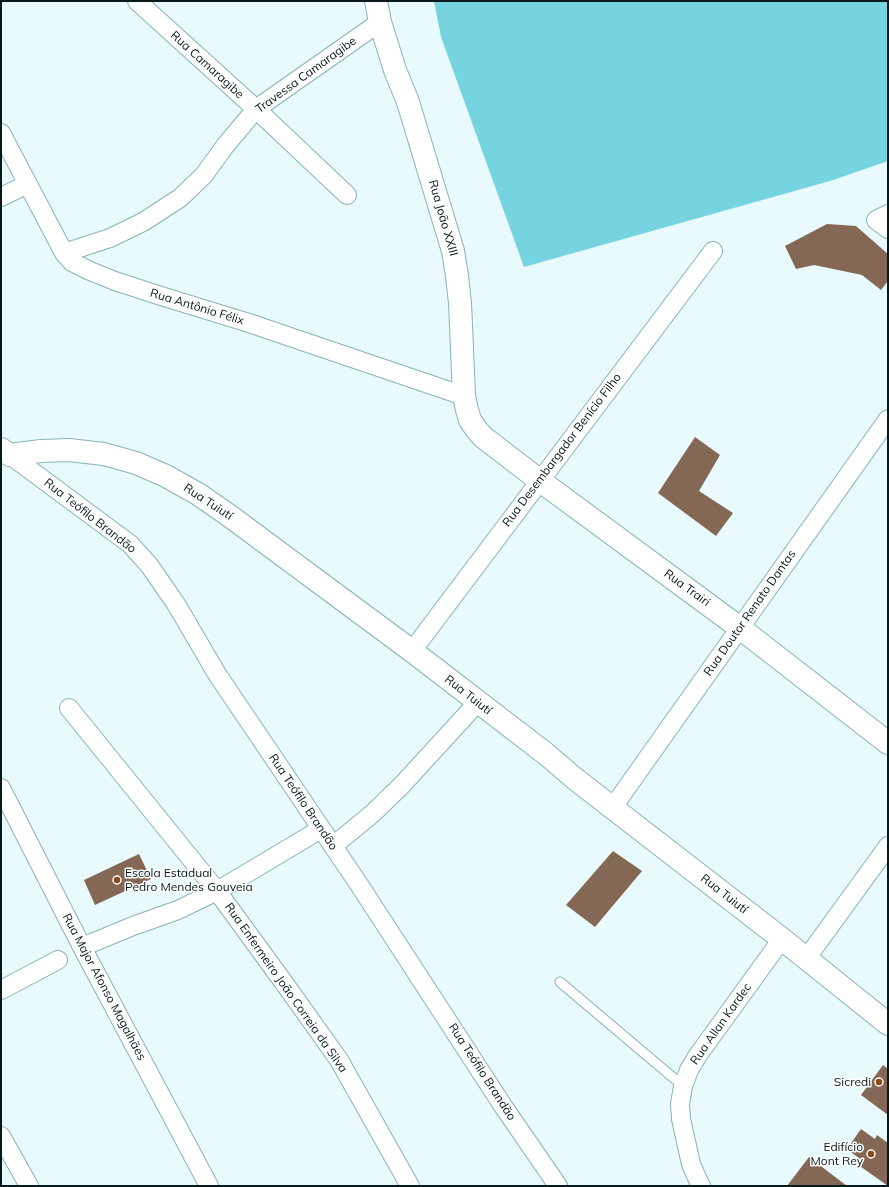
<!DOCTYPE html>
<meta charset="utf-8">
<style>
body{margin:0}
#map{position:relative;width:889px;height:1187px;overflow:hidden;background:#e8fafc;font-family:Mulish,sans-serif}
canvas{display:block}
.frame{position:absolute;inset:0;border:2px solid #07191b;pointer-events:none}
</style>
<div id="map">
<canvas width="889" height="1187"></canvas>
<div class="frame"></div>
</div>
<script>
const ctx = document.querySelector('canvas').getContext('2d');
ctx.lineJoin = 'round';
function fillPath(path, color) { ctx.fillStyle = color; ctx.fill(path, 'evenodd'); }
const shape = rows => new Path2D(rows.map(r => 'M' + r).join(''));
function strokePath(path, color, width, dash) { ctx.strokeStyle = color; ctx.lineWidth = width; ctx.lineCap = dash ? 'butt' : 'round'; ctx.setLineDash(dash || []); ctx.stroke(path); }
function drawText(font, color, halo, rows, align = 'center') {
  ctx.font = font + ' Mulish,sans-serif'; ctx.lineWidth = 3; ctx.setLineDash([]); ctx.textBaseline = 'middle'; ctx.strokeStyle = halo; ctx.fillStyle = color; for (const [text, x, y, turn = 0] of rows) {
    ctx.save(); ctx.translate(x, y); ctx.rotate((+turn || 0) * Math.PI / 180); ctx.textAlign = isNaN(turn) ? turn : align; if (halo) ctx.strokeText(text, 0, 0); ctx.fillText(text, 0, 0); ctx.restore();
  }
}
fillPath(shape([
 [434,1,888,1,888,161,830,181,524,267,441,37]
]), '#76d3e0');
fillPath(shape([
 [827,224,856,226,888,254,888,281,881,290,862,275,814,265,796,269,785,246],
 [695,437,720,455,699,491,733,513,716,536,658,493],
 [613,851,642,871,595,927,566,905],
 [139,854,151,879,95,905,84,880],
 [883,1065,888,1069,888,1115,861,1095],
 [861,1129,875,1139,877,1135,888,1143,888,1186,857,1164,860,1159,847,1149],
 [809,1157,847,1186,787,1186]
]), '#856755');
const service = shape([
 [560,982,683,1086]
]);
const minor = shape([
 [137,1,256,109,347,195],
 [1,133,64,253,72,262,90,271,115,281,161,296,249,323,464,396],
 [1,197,28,184],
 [888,214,876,220,888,229],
 [64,253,110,238,143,222,180,198,204,175,225,146,256,109,380,22],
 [10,455,130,544,149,565,176,604,217,674,360,886,503,1106,558,1186],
 [412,651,713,251],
 [69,708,217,891,287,987,339,1060,410,1186],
 [1,788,82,947,209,1186],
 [613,807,888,419],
 [333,846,372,814,402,785,478,702],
 [82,947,133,926,178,910,217,891,321,829],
 [806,959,888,846],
 [1,990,58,960],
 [1,1136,29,1186],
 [701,1186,698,1180,691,1164,681,1119,680,1104,683,1086,689,1070,698,1055,782,939]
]);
const tertiary = shape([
 [1,449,10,455,41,451,69,450,104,454,136,463,166,476,198,494,227,514,412,651,546,754,574,778,782,939,888,1024]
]);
const secondary = shape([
 [376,1,380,22,395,70,408,102,453,251,457,276,460,303,464,396,467,410,470,420,476,429,483,437,539,480,740,628,888,743]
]);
strokePath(service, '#87b3b9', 11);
strokePath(minor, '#87b3b9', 20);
strokePath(tertiary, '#87b3b9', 24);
strokePath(secondary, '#87b3b9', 24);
strokePath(service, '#fff', 9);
strokePath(minor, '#fff', 18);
strokePath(tertiary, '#fff', 22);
strokePath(secondary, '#fff', 22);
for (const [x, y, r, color] of [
 [117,880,4,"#8c4a19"],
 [879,1082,4,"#8c4a19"],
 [871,1154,4,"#8c4a19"]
]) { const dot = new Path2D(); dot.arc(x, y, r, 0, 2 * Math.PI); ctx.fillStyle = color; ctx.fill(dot); strokePath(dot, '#fff', 1.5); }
drawText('12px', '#07191b', '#fff', [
 ["Rua Camaragibe",207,65,42],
 ["Travessa Camaragibe",306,75,-36],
 ["Rua João XXIII",443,218,74],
 ["Rua Antônio Félix",197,307,17],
 ["Rua Desembargador Benício Filho",562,450,-53],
 ["Rua Tuiutí",208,502,33],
 ["Rua Teófilo Brandão",90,516,38],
 ["Rua Trairi",687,588,36],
 ["Rua Doutor Renato Dantas",750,613,-55],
 ["Rua Tuiutí",468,695,38],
 ["Rua Teófilo Brandão",303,802,56],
 ["Rua Tuiutí",724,894,38],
 ["Rua Major Afonso Magalhães",104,987,62],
 ["Rua Enfermeiro João Correia da Silva",286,988,55],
 ["Rua Allan Kardec",721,1024,-55],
 ["Rua Teófilo Brandão",482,1072,57]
]);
drawText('12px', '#07191b', '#fff', [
 ["Escola Estadual",125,873,"left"],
 ["Pedro Mendes Gouveia",125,887,"left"],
 ["Sicredi",871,1082],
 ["Edifício",863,1147],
 ["Mont Rey",863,1161]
], 'right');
</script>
